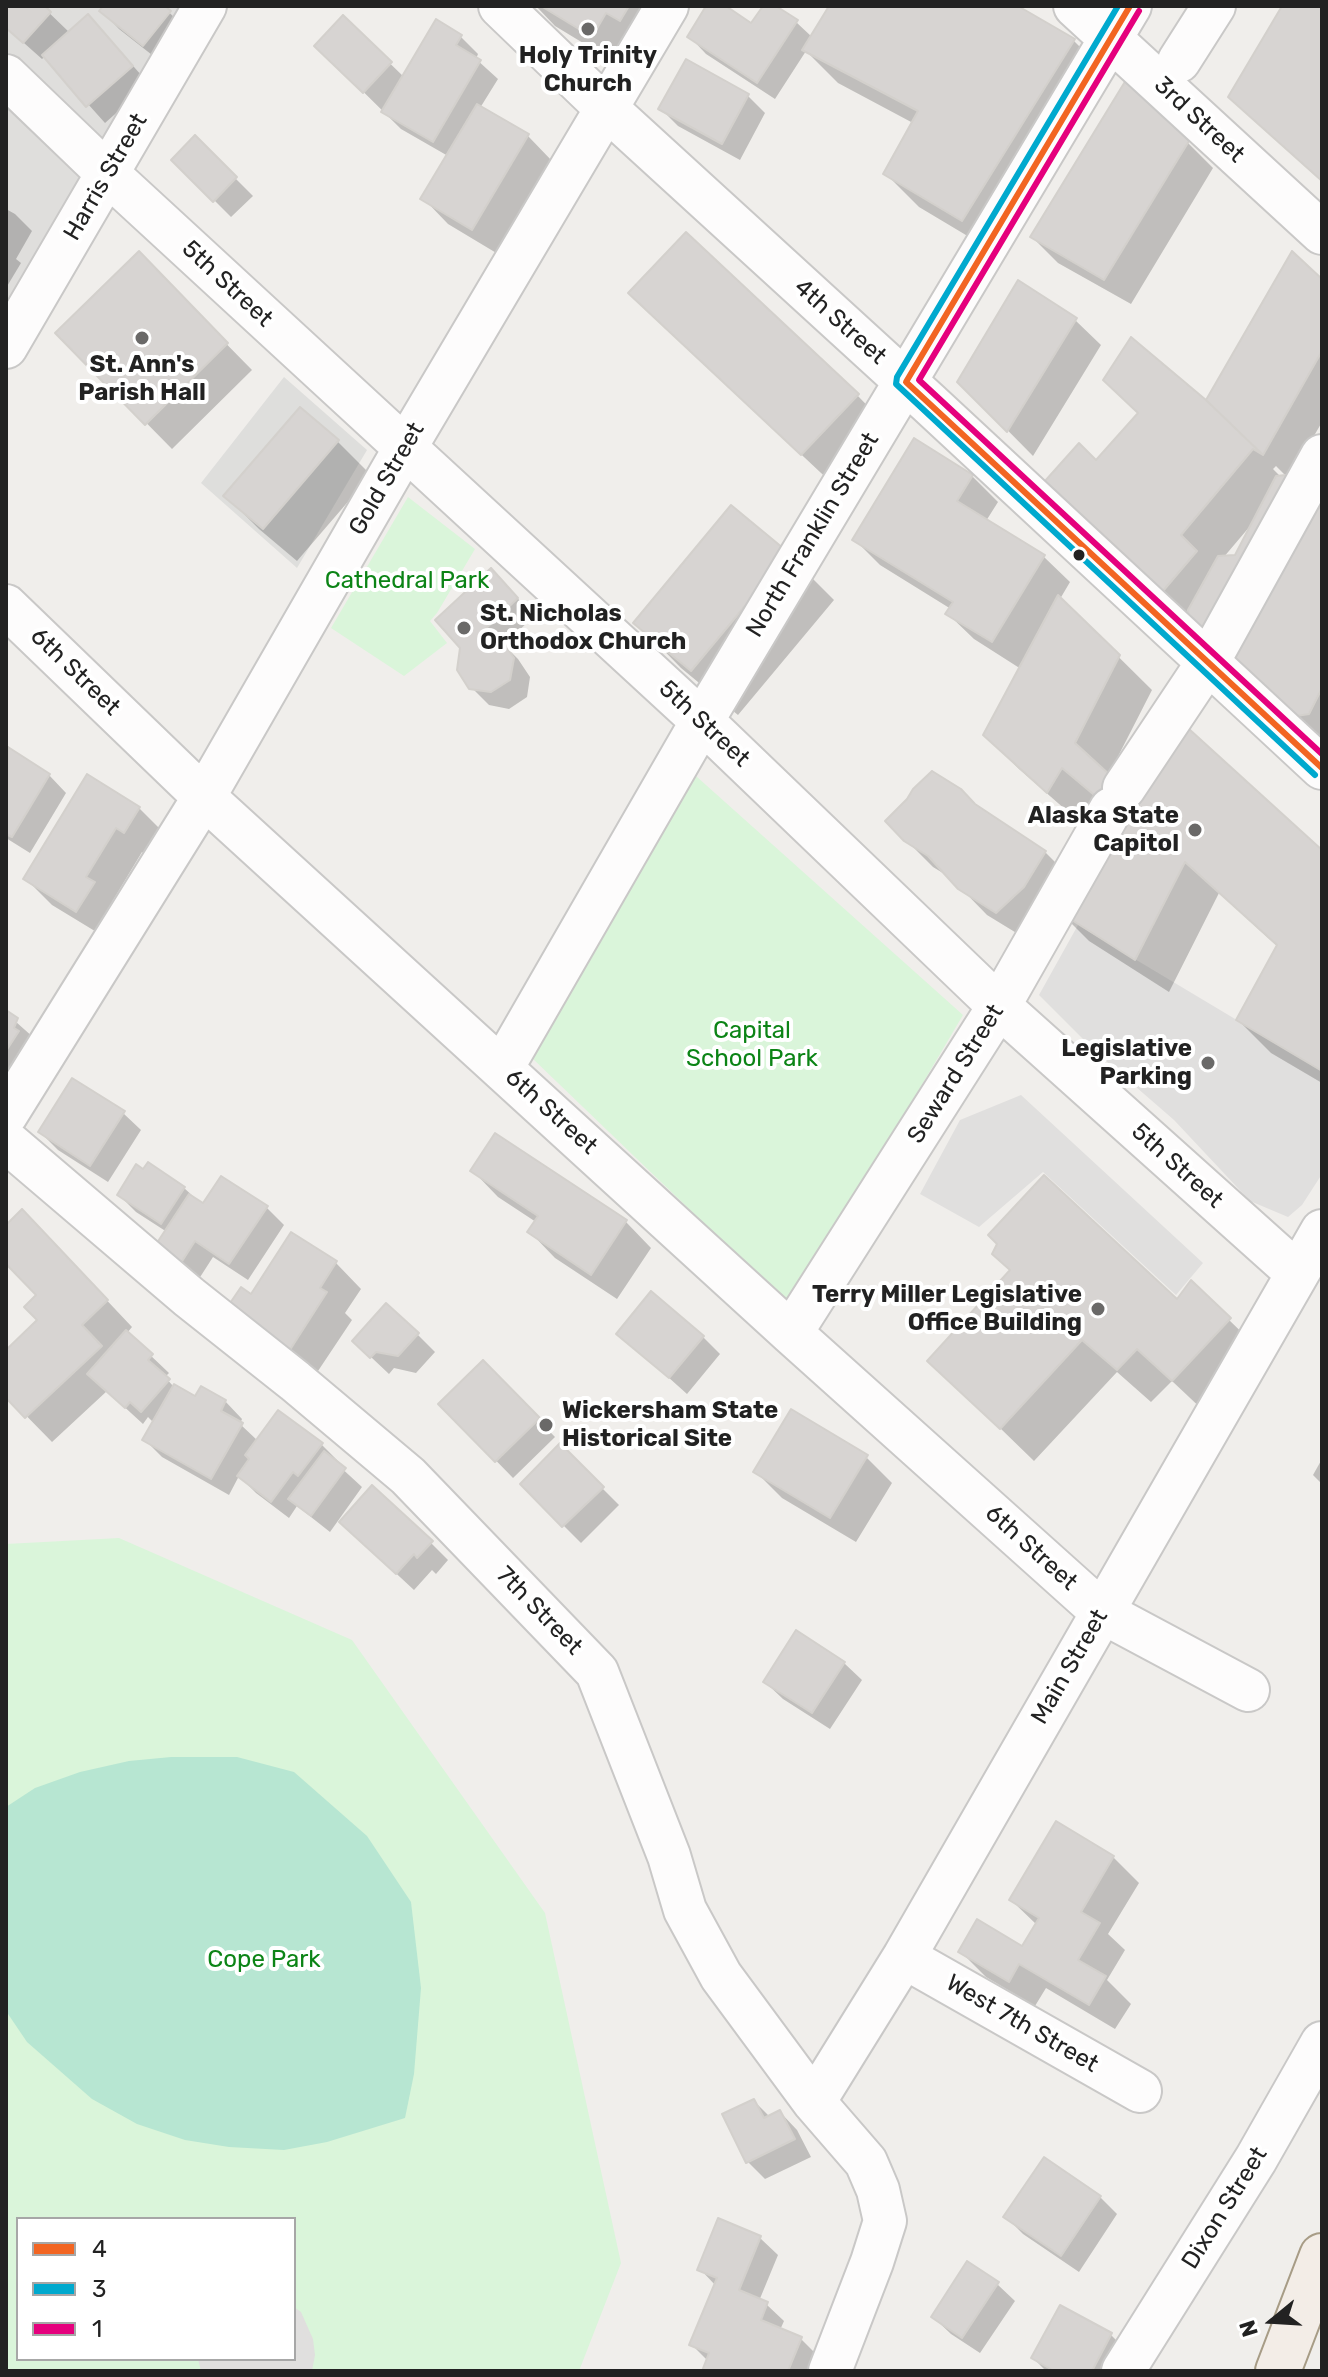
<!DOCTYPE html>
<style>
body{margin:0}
#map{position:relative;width:1328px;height:2377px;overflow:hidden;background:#f0eeeb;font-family:Rubik,sans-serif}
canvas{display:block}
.frame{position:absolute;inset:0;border:8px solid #222;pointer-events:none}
.legend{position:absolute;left:16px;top:2217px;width:280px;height:144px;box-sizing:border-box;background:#fff;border:2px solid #a7a7a7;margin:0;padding:10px 14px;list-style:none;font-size:24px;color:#222}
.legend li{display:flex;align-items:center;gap:16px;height:40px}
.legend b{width:40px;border:2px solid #a7a7a7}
.north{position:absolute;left:1232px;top:2281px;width:80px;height:80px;-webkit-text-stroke:6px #fff;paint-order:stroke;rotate:252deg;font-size:22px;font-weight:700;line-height:32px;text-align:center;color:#222}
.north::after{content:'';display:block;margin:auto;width:28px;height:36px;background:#222;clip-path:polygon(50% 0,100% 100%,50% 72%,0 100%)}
</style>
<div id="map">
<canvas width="1328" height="2377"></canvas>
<div class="frame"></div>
<ul class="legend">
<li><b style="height:10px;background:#f26522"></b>4</li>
<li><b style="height:10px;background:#00a9ce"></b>3</li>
<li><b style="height:10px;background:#e5007d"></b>1</li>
</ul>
<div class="north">N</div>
</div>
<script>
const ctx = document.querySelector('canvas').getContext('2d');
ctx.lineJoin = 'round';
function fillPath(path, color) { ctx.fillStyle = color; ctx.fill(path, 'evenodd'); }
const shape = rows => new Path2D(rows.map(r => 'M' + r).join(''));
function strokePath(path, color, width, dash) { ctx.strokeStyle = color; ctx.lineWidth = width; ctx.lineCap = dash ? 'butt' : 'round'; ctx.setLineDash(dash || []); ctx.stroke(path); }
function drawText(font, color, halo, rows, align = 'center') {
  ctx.font = font + ' Rubik,sans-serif'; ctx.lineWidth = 8; ctx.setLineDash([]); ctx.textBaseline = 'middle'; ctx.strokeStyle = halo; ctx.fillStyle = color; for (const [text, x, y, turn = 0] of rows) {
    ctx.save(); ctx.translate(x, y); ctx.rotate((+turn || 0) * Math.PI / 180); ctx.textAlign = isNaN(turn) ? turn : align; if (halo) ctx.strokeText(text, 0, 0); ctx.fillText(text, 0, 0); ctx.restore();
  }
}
fillPath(shape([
 [6,6,228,6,6,368]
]), '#dfdedc');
fillPath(shape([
 [284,377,367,450,297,568,201,483]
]), '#dededc');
fillPath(shape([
 [408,497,475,549,437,613,430,621,447,643,404,676,331,628],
 [687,768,963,1015,791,1307,532,1058],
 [119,1538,352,1640,545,1913,621,2263,579,2371,6,2371,6,1544],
 [18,2219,294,2219,294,2359,18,2359]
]), '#daf5da');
fillPath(shape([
 [171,1757,237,1757,294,1772,367,1836,411,1902,421,1988,414,2074,405,2118,327,2142,284,2150,229,2147,185,2140,137,2124,92,2099,27,2042,6,2011,6,1807,35,1788,80,1772,129,1761]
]), '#b7e6d2');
fillPath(shape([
 [1078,925,1322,1071,1322,1174,1302,1205,1288,1217,1250,1201,1174,1120,1098,1054,1039,995],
 [1021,1095,1203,1263,1176,1295,1043,1172,979,1227,920,1194,960,1120],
 [294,2307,301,2312,313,2339,315,2355,312,2371,201,2371,198,2359,294,2359]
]), '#e0dfde');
fillPath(shape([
 [6,6,42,6,70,33,105,34,149,84,105,123,45,56,42,59,6,27],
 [106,6,162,6,187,29,161,62,119,29,102,11],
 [536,6,683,6,626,69,555,26],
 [709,6,722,6,752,26,765,6,772,6,796,22,812,37,831,6,1014,6,1074,41,1107,74,996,253,919,207,885,173,913,123,838,83,806,51,775,99,706,54,689,36],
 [1285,6,1322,6,1322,182,1231,97],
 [343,18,404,77,461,37,478,54,476,59,498,79,480,108,528,136,553,162,498,254,448,224,423,198,448,156,401,129,317,46],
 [687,62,748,96,765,113,740,160,678,126,661,109],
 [195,138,253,196,231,217,174,160],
 [1187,142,1213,168,1131,304,1058,263,1032,237],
 [6,209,15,214,32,231,16,259,21,263,6,288],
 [138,254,252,370,172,449,58,333],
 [1322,282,1322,422,1288,481,1322,513,1322,740,1047,481,1096,463,1206,403],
 [1276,466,1288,478,1282,478,1273,469],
 [1251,525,1252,526,1236,557,1223,558],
 [1075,320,1101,345,1033,456,960,382],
 [664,326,857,395,890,429,836,487],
 [338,442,371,475,297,561,259,529,226,496],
 [972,476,998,502,986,521,1044,557,1070,582,1060,599,1152,690,1108,776,1322,853,1322,1083,1271,1053,1238,1020,1278,947,1219,893,1169,992,1089,941,1054,906,1023,937,987,915,951,878,933,867,906,840,977,808,1045,852,1070,877,1082,824,1019,769,985,735,1021,669,974,639,948,614,951,609,880,565,855,540],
 [788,554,834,600,738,715,681,668,636,622],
 [508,588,534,616,504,645,518,659,530,677,527,697,509,709,489,705,471,687,462,648],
 [8,750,49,775,66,793,30,853,6,838,6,754],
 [139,808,165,834,150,857,142,852,112,902,119,909,103,936,52,905,26,879],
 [6,1013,34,1038,11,1075,6,1072],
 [123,1113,141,1130,108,1182,58,1150,40,1132],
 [473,1171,626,1222,651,1248,617,1299,555,1258,530,1232,536,1222,498,1197],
 [184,1188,204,1206,267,1208,284,1225,248,1280,213,1257,195,1285,171,1269,167,1232,136,1212,119,1195],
 [6,1227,48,1238,132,1327,127,1333,169,1373,165,1377,173,1386,196,1399,225,1401,242,1419,240,1424,258,1441,321,1444,339,1462,337,1464,362,1487,330,1532,297,1506,289,1518,256,1493,239,1476,229,1495,162,1457,145,1440,154,1423,148,1417,143,1424,107,1391,52,1442,6,1395,6,1352,40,1320,39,1295,6,1261],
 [336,1263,361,1289,345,1313,352,1320,312,1380,274,1355,252,1296],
 [1191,1283,1263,1353,1206,1413,1172,1381,1151,1402,1117,1372,1034,1461,930,1360,1177,1302],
 [619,1333,703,1337,720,1354,687,1394],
 [417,1334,435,1352,416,1373,394,1368,389,1374,354,1341],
 [483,1363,555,1437,513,1478,441,1404],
 [560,1446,619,1505,581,1543,522,1484],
 [866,1457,892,1483,856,1542,782,1498,756,1472],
 [1322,1459,1322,1484,1313,1475],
 [359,1539,431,1543,448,1560,436,1574,432,1570,414,1590],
 [844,1663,862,1680,830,1729,783,1699,765,1682],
 [1113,1857,1139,1883,1108,1934,1125,1950,1107,1980,1131,2004,1115,2029,1046,1988,1035,2006,986,1977,960,1951,1023,1949,1037,1925,1011,1900],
 [754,2101,770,2117,780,2112,797,2130,811,2157,765,2179,748,2162,725,2115],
 [1100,2197,1117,2214,1079,2272,1023,2234,1006,2217],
 [760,2238,778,2255,759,2301,766,2304,784,2321,780,2330,801,2339,818,2356,812,2371,704,2371,708,2361,692,2345,716,2286,700,2269],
 [997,2284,1015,2301,980,2353,951,2334,933,2317],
 [1061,2308,1111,2335,1128,2352,1118,2371,1046,2371,1033,2358]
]), '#0003');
const building = shape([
 [6,6,45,6,51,12,23,43,6,28,6,6],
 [103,6,165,6,171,11,143,46,99,11,103,6],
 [541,6,629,6,620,21,606,13,592,37,541,6],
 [706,6,726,6,751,23,763,6,776,6,798,20,757,83,687,37,706,6],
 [829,6,1018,6,1075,39,962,221,883,174,918,111,802,50,829,6],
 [1282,6,1322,6,1322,181,1228,97,1282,6],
 [88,14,133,66,86,107,42,55,88,14],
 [343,15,392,62,363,93,314,46,343,15],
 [436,19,462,35,456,45,481,60,433,142,381,112,436,19],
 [686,59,749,94,722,144,658,109,686,59],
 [1126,80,1189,141,1104,280,1030,237,1126,80],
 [477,104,529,134,472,230,420,199,477,104],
 [195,135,237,177,213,202,171,160,195,135],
 [686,232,859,394,801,455,628,293,686,232],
 [139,251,228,343,145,425,55,333,139,251],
 [1292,251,1322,279,1322,351,1263,455,1206,400,1292,251],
 [1018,280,1077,318,1007,432,957,382,1018,280],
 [1131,337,1206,400,1263,455,1253,449,1181,535,1197,551,1163,591,1045,481,1079,443,1096,460,1138,413,1103,380,1131,337],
 [300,407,339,440,263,529,223,496,300,407],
 [914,438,973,475,957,501,1045,555,992,642,945,614,953,602,852,540,914,438],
 [1286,475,1322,510,1322,688,1309,714,1296,716,1190,625,1188,610,1218,556,1235,555,1276,476,1286,475],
 [731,505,789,553,691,671,633,623,731,505],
 [491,568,518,598,479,635,501,639,514,658,510,680,491,692,469,689,457,670,460,648,435,620,491,568],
 [1058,595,1120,655,1075,743,1124,788,1178,719,1322,850,1322,1071,1236,1020,1277,945,1185,862,1135,960,1053,908,1111,809,1062,768,1047,793,983,735,1058,595],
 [8,747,50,774,12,837,6,834,8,747],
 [932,771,961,789,975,804,1046,851,1024,887,996,913,958,889,928,856,904,841,885,821,907,799,913,789,932,771],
 [87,774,140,807,124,833,116,828,86,877,95,882,76,912,23,879,87,774],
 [6,1010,18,1018,14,1028,19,1031,6,1051,6,1010],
 [72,1078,125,1111,90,1166,38,1132,72,1078],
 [495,1133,627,1220,591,1275,527,1232,538,1216,470,1171,495,1133],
 [148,1162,185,1187,161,1224,117,1195,136,1164,143,1169,148,1162],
 [1044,1175,1177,1299,1191,1280,1231,1318,1172,1381,1137,1349,1117,1370,1082,1340,1000,1429,927,1361,1010,1270,992,1254,997,1244,988,1235,1044,1175],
 [221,1176,268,1206,229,1264,195,1241,177,1269,151,1252,189,1194,203,1203,221,1176],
 [22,1209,108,1300,82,1325,102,1346,25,1418,6,1398,6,1350,37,1320,24,1307,36,1295,6,1264,6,1225,22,1209],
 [291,1232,337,1261,320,1288,327,1292,286,1356,226,1309,241,1287,251,1294,291,1232],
 [651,1291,704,1336,669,1378,616,1334,651,1291],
 [386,1303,419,1333,398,1356,376,1352,370,1358,352,1341,386,1303],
 [126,1330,153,1354,148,1360,170,1379,141,1412,130,1402,125,1408,87,1374,126,1330],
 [483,1360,540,1418,495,1462,438,1404,483,1360],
 [174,1384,195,1396,201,1386,226,1400,221,1411,243,1423,211,1479,142,1440,174,1384],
 [791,1409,868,1455,830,1518,753,1472,791,1409],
 [278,1410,323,1443,298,1476,293,1472,271,1502,237,1476,249,1459,245,1455,278,1410],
 [560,1443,604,1487,562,1527,520,1484,560,1443],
 [324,1451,346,1468,311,1516,288,1499,324,1451],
 [372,1485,433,1541,417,1558,414,1554,396,1574,339,1522,372,1485],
 [796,1630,845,1662,812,1713,763,1682,796,1630],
 [1056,1821,1114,1856,1081,1912,1100,1923,1078,1960,1106,1976,1089,2005,1019,1964,1009,1982,958,1952,977,1919,1022,1946,1039,1918,1009,1900,1056,1821],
 [754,2099,764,2118,780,2110,795,2139,746,2163,722,2114,754,2099],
 [1044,2157,1101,2196,1061,2256,1003,2217,1044,2157],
 [718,2218,761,2236,739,2290,768,2302,761,2320,802,2337,788,2371,702,2371,709,2353,689,2345,717,2278,697,2270,718,2218],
 [967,2261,999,2282,962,2338,931,2317,967,2261],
 [1060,2305,1112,2333,1092,2371,1054,2371,1031,2358,1060,2305]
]);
fillPath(building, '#d7d4d2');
strokePath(building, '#d3d0cc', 2);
const minor = shape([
 [500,6,606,108,930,404,1322,768],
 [1075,6,1322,233],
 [1179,61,1214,6],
 [6,76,108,174,702,721,999,1006,1297,1273],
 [6,347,205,6],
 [6,606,204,797,791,1333,1102,1612,1248,1690],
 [1124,788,1208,662,1322,456],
 [502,1068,702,721,1130,6],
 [6,1115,204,797,405,448,667,6],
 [6,1141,189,1297,295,1381,408,1476,597,1672,669,1856,685,1910,721,1976,814,2102,866,2162,878,2190,885,2221,872,2262,830,2371],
 [791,1333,999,1006,1111,809],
 [904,1957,1140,2091],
 [814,2102,904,1957,1322,1231],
 [1123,2371,1256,2159,1322,2043]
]);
const major = shape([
 [1278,2371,1322,2256]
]);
strokePath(minor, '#c9c8c7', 46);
strokePath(major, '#a79c86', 48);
strokePath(minor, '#fdfcfc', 42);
strokePath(major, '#f3ede7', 44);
strokePath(shape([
 [1130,6,906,382,1322,768]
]), '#f26522', 6);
strokePath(shape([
 [1118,6,897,377,896,384,1315,775]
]), '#00a9ce', 6);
strokePath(shape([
 [1139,11,919,380,1322,754]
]), '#e5007d', 6);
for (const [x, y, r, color] of [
 [588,29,8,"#6a6968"],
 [142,338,8,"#6a6968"],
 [1079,555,7,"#222"],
 [464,628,8,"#6a6968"],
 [1195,830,8,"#6a6968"],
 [1208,1063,8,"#6a6968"],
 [1098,1309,8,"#6a6968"],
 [546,1425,8,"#6a6968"]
]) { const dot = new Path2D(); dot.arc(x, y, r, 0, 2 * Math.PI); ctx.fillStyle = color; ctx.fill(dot); strokePath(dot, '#fff', 3); }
drawText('bold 24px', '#222', '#fff', [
 ["Holy Trinity",588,56,"center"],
 ["Church",588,84,"center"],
 ["St. Ann's",142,365,"center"],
 ["Parish Hall",142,393,"center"],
 ["St. Nicholas",480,614,"left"],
 ["Orthodox Church",480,642,"left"],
 ["Alaska State",1179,816],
 ["Capitol",1179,844],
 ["Legislative",1192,1049],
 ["Parking",1192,1077],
 ["Terry Miller Legislative",1082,1295],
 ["Office Building",1082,1323],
 ["Wickersham State",562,1411,"left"],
 ["Historical Site",562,1439,"left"]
], 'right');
drawText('24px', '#222', '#fff', [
 ["3rd Street",1199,120,43],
 ["Harris Street",106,177,-60],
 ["5th Street",227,284,43],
 ["4th Street",840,322,42],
 ["Gold Street",387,479,-60],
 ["North Franklin Street",813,535,-59],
 ["6th Street",75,672,44],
 ["5th Street",704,724,43],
 ["Seward Street",956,1074,-58],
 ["6th Street",551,1112,42],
 ["5th Street",1177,1166,42],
 ["6th Street",1031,1548,42],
 ["7th Street",539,1611,46],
 ["Main Street",1070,1667,-60],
 ["West 7th Street",1022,2024,30],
 ["Dixon Street",1225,2208,-58]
]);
drawText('24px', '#0c8416', '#fff', [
 ["Cathedral Park",407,581],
 ["Capital",752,1031],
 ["School Park",752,1059],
 ["Cope Park",264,1960]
]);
</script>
